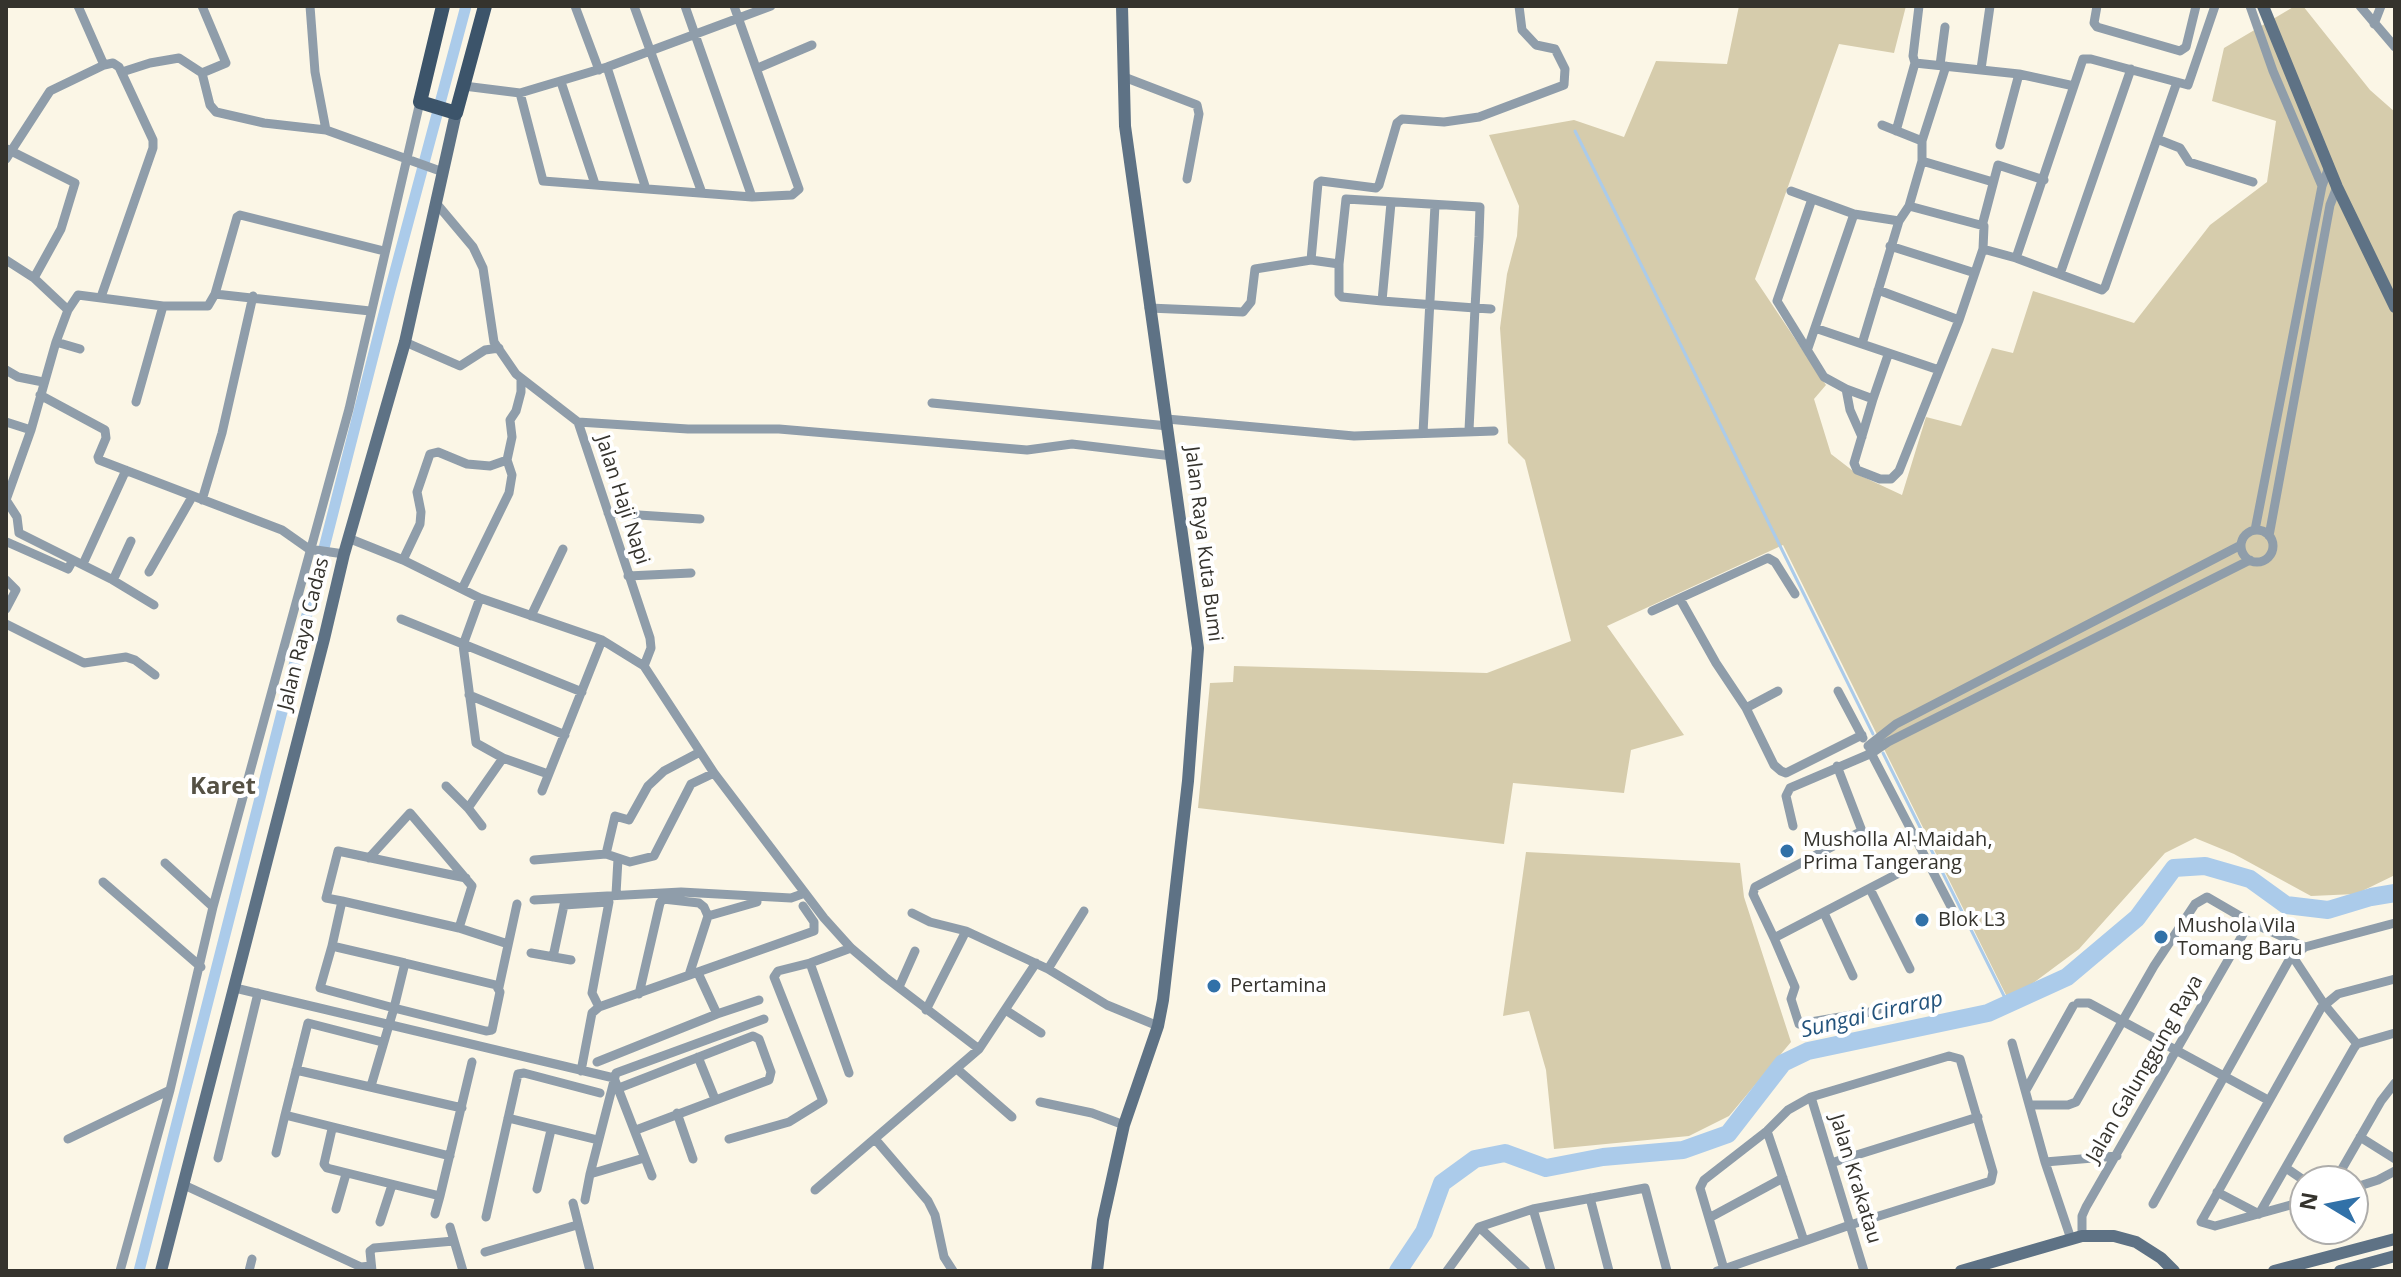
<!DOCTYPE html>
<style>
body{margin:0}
#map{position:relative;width:2401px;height:1277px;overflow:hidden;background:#fbf6e6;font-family:"Open Sans",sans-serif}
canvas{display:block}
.frame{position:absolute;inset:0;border:8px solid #35332d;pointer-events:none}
.north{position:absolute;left:2289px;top:1165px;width:80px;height:80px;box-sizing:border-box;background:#fff;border:2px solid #aeadab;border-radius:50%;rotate:280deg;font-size:22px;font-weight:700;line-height:32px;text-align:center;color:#35332d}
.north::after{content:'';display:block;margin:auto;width:28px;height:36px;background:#3171a8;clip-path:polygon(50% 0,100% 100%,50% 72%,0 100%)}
</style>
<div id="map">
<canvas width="2401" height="1277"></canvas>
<div class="frame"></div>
<div class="north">N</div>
</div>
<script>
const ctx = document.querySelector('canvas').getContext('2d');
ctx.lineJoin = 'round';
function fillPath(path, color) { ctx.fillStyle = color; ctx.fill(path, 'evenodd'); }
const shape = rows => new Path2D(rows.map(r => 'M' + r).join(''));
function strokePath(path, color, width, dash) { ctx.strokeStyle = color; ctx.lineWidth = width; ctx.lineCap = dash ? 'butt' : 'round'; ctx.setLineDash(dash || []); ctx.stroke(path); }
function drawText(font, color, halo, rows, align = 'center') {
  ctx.font = font + ' "Open Sans",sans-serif'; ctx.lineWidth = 8; ctx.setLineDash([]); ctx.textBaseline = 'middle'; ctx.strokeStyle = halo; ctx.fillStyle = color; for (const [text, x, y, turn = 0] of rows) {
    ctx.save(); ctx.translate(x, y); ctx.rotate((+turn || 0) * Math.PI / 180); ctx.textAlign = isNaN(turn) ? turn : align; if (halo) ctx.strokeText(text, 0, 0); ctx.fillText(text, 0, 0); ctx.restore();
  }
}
fillPath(shape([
 [1739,6,1906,6,1894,53,1839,44,1755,279,1826,385,1814,399,1831,454,1857,474,1902,495,1926,417,1961,426,1992,348,2013,353,2033,291,2134,323,2210,225,2267,182,2276,121,2212,101,2224,48,2295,6,2303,6,2370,90,2395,112,2395,875,2356,894,2311,896,2234,854,2195,838,2165,853,2079,949,2009,1001,1783,545,1607,626,1684,735,1631,750,1624,793,1513,783,1504,844,1198,808,1210,683,1233,682,1234,666,1487,673,1571,641,1525,460,1508,443,1500,328,1507,274,1517,236,1519,206,1489,135,1574,120,1624,137,1656,61,1727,64],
 [1526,852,1740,863,1744,897,1791,1042,1729,1116,1689,1136,1554,1149,1546,1070,1529,1011,1503,1016]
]), '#d6ccac');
strokePath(shape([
 [1575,131,1873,734],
 [1883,753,2008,1004]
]), '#abcbea', 3);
strokePath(shape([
 [139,1271,390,290,466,6]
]), '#abcbea', 11);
strokePath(shape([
 [1398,1271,1424,1232,1442,1183,1475,1159,1505,1153,1546,1168,1603,1157,1683,1150,1728,1134,1783,1063,1808,1051,1988,1013,2067,977,2137,918,2174,868,2205,866,2250,879,2286,905,2328,910,2371,897,2395,893]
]), '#abcbea', 18);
strokePath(shape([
 [78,6,104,65],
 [202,6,226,63,202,73,210,105,216,112,264,123,326,130,443,172],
 [310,6,315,72,326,130],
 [575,6,599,70],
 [634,6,702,193],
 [685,6,752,197],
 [1919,6,1913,56,1915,63,2019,74,2074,86],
 [2097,6,2094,23,2097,27,2180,51,2186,47,2196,6],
 [2250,6,2273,71,2322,186],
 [2360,6,2395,47],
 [2374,24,2381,6],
 [1940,65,1945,27],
 [607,67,646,189],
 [758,68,812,45],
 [1981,69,1990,6],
 [122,72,150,63,179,58,202,73],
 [1124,77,1197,105,1199,114,1187,179],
 [561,82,595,184],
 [464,86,520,93,607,67,771,6],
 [520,93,543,181,752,197,792,195,799,189,734,6],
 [1882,125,1922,141],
 [1896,131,1915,63],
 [2157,139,2180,148,2189,162,2253,182],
 [2000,145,2019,74],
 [7,149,75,183,61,229,34,278],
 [6,159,50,91,104,65,113,63,119,67,153,140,153,148,101,297],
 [1922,161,1993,182],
 [1791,191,1854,214,1899,221,1909,206,1984,226,1983,249,2016,258,2102,290,2105,287,2177,82],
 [1812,199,1777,301,1824,377,1846,389,1873,399,1854,463,1857,470,1880,479,1891,479,1899,471,1959,320,1983,249],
 [436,203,473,247,483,268,494,342,516,374,578,422,650,638,651,648,644,666],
 [1909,206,1922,161,1922,141,1946,66],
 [1899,221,1862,344,1939,370],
 [1982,226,1998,165,2044,180],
 [1890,246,1975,273],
 [2016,258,2083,59,2091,59,2188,85,2215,6],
 [6,260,34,278,68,310],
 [1311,260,1318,183,1321,181,1376,188,1379,185,1397,123,1402,119,1444,122,1479,117,1564,85,1565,69,1555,49,1536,45,1522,30,1519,6],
 [2060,274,2131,69],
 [1878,290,1959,320],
 [215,294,370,311],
 [1382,301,1391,203],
 [1149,308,1243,312,1251,302,1255,269,1311,260,1339,264],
 [1815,328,1862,344],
 [56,342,80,349],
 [405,342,460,366,485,350,499,348],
 [1808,348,1854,214],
 [6,370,18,377,43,382],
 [1846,389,1850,410,1862,437],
 [40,395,105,430,106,438,98,457,99,460,282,530,309,549,344,554],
 [1873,399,1888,355],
 [136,402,163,306],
 [932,403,1168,426],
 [1167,419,1354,436,1494,431],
 [6,422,31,430],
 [578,422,688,429,779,429,1027,450,1072,444,1172,456],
 [1469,430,1475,308,1479,237,1480,207,1346,199,1339,264,1339,294,1342,297,1382,301,1475,308,1491,309],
 [1423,433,1435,205],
 [202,500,222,433,253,296],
 [608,513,700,519],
 [2255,530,2322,186,2329,167],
 '2241 546a16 16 0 1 1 32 0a16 16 0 1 1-32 0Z',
 [19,533,17,517,6,500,31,430,56,342,68,310,78,295,163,306,208,306,215,294,237,217,240,215,384,251],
 [19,533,111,579,114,578,131,541],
 [2269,536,2330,205,2337,187],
 [348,538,403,560,480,598,602,640,644,666,714,773,824,918,851,948,885,977,979,1049],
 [7,542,68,569,73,560],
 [403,560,420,524,421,512,417,492,430,454,438,452,467,464,490,466,507,460],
 [83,564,126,470],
 [149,572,192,497],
 [628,576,691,573],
 [111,579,154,605],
 [6,580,16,590,6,609],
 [462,589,509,493,512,475,507,460,512,437,510,420,516,411,521,392,521,378],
 [480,598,463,645,476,743,503,758,548,774],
 [1680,599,1716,663,1746,708,1774,765,1781,771,1786,773,1862,735],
 [1652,611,1768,558,1775,562,1795,594],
 [531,616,563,549],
 [401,619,582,692],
 [6,624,84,663,126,657,135,660,155,675],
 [1838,691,1863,738],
 [469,695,565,735],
 [1746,708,1778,691],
 [1868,746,1896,724,2241,545],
 [1870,751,1960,924],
 [700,752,664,771,648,786,629,820,615,816,606,854,630,862,654,856,691,784,714,773],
 [1837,766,1862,831,1755,887,1753,894,1774,938,1926,859],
 [446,786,468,808,482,826],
 [542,791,602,640],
 [468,808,503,758],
 [1793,826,1786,796,1790,788,1872,753,1888,742,2250,560],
 [369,858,410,813,472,886,459,928],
 [534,860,606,854],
 [165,863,213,907],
 [103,882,201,967],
 [1870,889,1910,969],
 [616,894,618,859],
 [534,900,681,892,791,898,805,893],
 [342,901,326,898,338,851,466,878],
 [912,913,930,922,966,931,1048,969,1107,1005,1158,1026],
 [1824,913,1853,976],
 [708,916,757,902],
 [1774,938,1795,987,1791,999,1799,1024,1929,1002],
 [332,946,342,901,459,928,508,944],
 [531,953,571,960],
 [553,957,564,905,609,902,592,993,599,1007,592,1013,581,1071],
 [2293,957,2324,1004,2357,1044],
 [810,963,849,1073],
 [1048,969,1084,911],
 [698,973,717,1014],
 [499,987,517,904],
 [899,987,915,951],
 [235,988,614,1078,652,1176],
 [639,994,660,903,663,899,699,903,704,907,708,916,689,975],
 [2078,1003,2089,1003,2268,1100],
 [599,1007,814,931,814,922,803,906],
 [926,1010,966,931],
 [1007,1011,1041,1033],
 [382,1042,308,1023,285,1115,450,1156],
 [2012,1043,2045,1162,2071,1239],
 [698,1057,715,1099],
 [597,1062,717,1014,759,1000],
 [957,1069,1012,1117],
 [296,1070,462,1108],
 [371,1086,394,1008,405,963,332,946,320,988,394,1008,486,1031,492,1030,500,992,496,985,405,963],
 [619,1088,753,1036,759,1039,771,1072,769,1080,636,1130],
 [2026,1090,2073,1006],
 [1811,1097,1864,1271],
 [1040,1102,1092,1113,1124,1125],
 [2031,1105,2068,1105,2076,1102,2154,966,2195,904,2207,897,2250,922,2305,947],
 [677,1113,693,1159],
 [508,1118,598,1140],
 [332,1129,324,1164,327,1168,440,1196,472,1062],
 [1767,1131,1804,1241],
 [2360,1137,2395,1159],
 [68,1139,170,1090],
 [729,1139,789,1122,823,1101,774,977,778,971,810,963,851,948],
 [875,1139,928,1201,935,1215,944,1257,953,1271],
 [276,1153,285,1115],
 [218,1158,258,993],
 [2045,1162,2117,1156],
 [1831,1163,1978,1117],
 [2286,1168,2305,1181],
 [590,1174,616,1073,764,1019],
 [2335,1181,2381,1101,2395,1083],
 [184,1185,361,1267,371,1266],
 [2353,1188,2378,1180,2395,1171],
 [537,1189,551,1130],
 [815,1190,979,1049,1036,963],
 [2217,1192,2259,1214,2354,1048,2357,1044,2395,1033],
 [1590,1198,1609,1271],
 [585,1200,590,1174,644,1158],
 [2305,1201,2215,1226,2201,1222,2321,1008,2338,994,2395,979],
 [573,1203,590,1271],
 [2153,1204,2288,962,2305,947,2395,923],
 [336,1209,346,1174],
 [1533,1209,1551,1271],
 [435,1214,440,1196],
 [486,1217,518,1074,524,1073,600,1093],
 [1709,1218,1783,1178],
 [380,1222,392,1185],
 [450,1227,463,1271],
 [1479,1227,1526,1271],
 [2082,1236,2082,1216,2086,1207,2250,922],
 [485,1252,577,1225],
 [120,1271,170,1090,213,907,349,409,420,102],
 [249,1271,252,1259],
 [372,1271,370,1251,374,1248,454,1241],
 [1447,1271,1479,1227,1533,1209,1645,1188,1667,1271],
 [1717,1271,1724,1269,1850,1225,1991,1181,1993,1172,1960,1059,1949,1056,1811,1097,1788,1110,1767,1131,1704,1180,1700,1188,1724,1269]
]), '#8f9daa', 9);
strokePath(shape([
 [2263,6,2337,187,2395,307],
 [161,1271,324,639,344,554,405,342,456,113],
 [1097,1271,1103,1220,1124,1125,1158,1026,1163,1000,1188,781,1198,648,1125,126,1122,6],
 [1961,1271,2082,1236,2114,1236,2136,1242,2161,1258,2174,1271],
 [2274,1271,2395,1239],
 [2340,1271,2395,1256]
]), '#5e7285', 12);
strokePath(shape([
 [443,6,420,102,456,113,485,6]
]), '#3c546a', 14);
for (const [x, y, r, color] of [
 [1787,851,8,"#3171a8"],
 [1922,920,8,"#3171a8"],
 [2161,937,8,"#3171a8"],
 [1214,986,8,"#3171a8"]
]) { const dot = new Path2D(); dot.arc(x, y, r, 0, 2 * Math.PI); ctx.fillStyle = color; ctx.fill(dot); strokePath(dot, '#fff', 3); }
drawText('20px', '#35332d', '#fff', [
 ["Jalan Haji Napi",622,500,72],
 ["Jalan Raya Kuta Bumi",1203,544,83],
 ["Jalan Raya Cadas",304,634,-76],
 ["Jalan Galunggung Raya",2145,1069,-60],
 ["Jalan Krakatau",1855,1179,73]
]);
drawText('20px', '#35332d', '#fff', [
 ["Musholla Al-Maidah,",1803,840],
 ["Prima Tangerang",1803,863],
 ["Blok L3",1938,920],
 ["Mushola Vila",2177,926],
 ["Tomang Baru",2177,949],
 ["Pertamina",1230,986]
], 'left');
drawText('italic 22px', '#23537c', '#fff', [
 ["Sungai Cirarap",1872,1015,-13]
]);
drawText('bold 24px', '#555144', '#fff', [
 ["Karet",223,787]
]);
</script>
